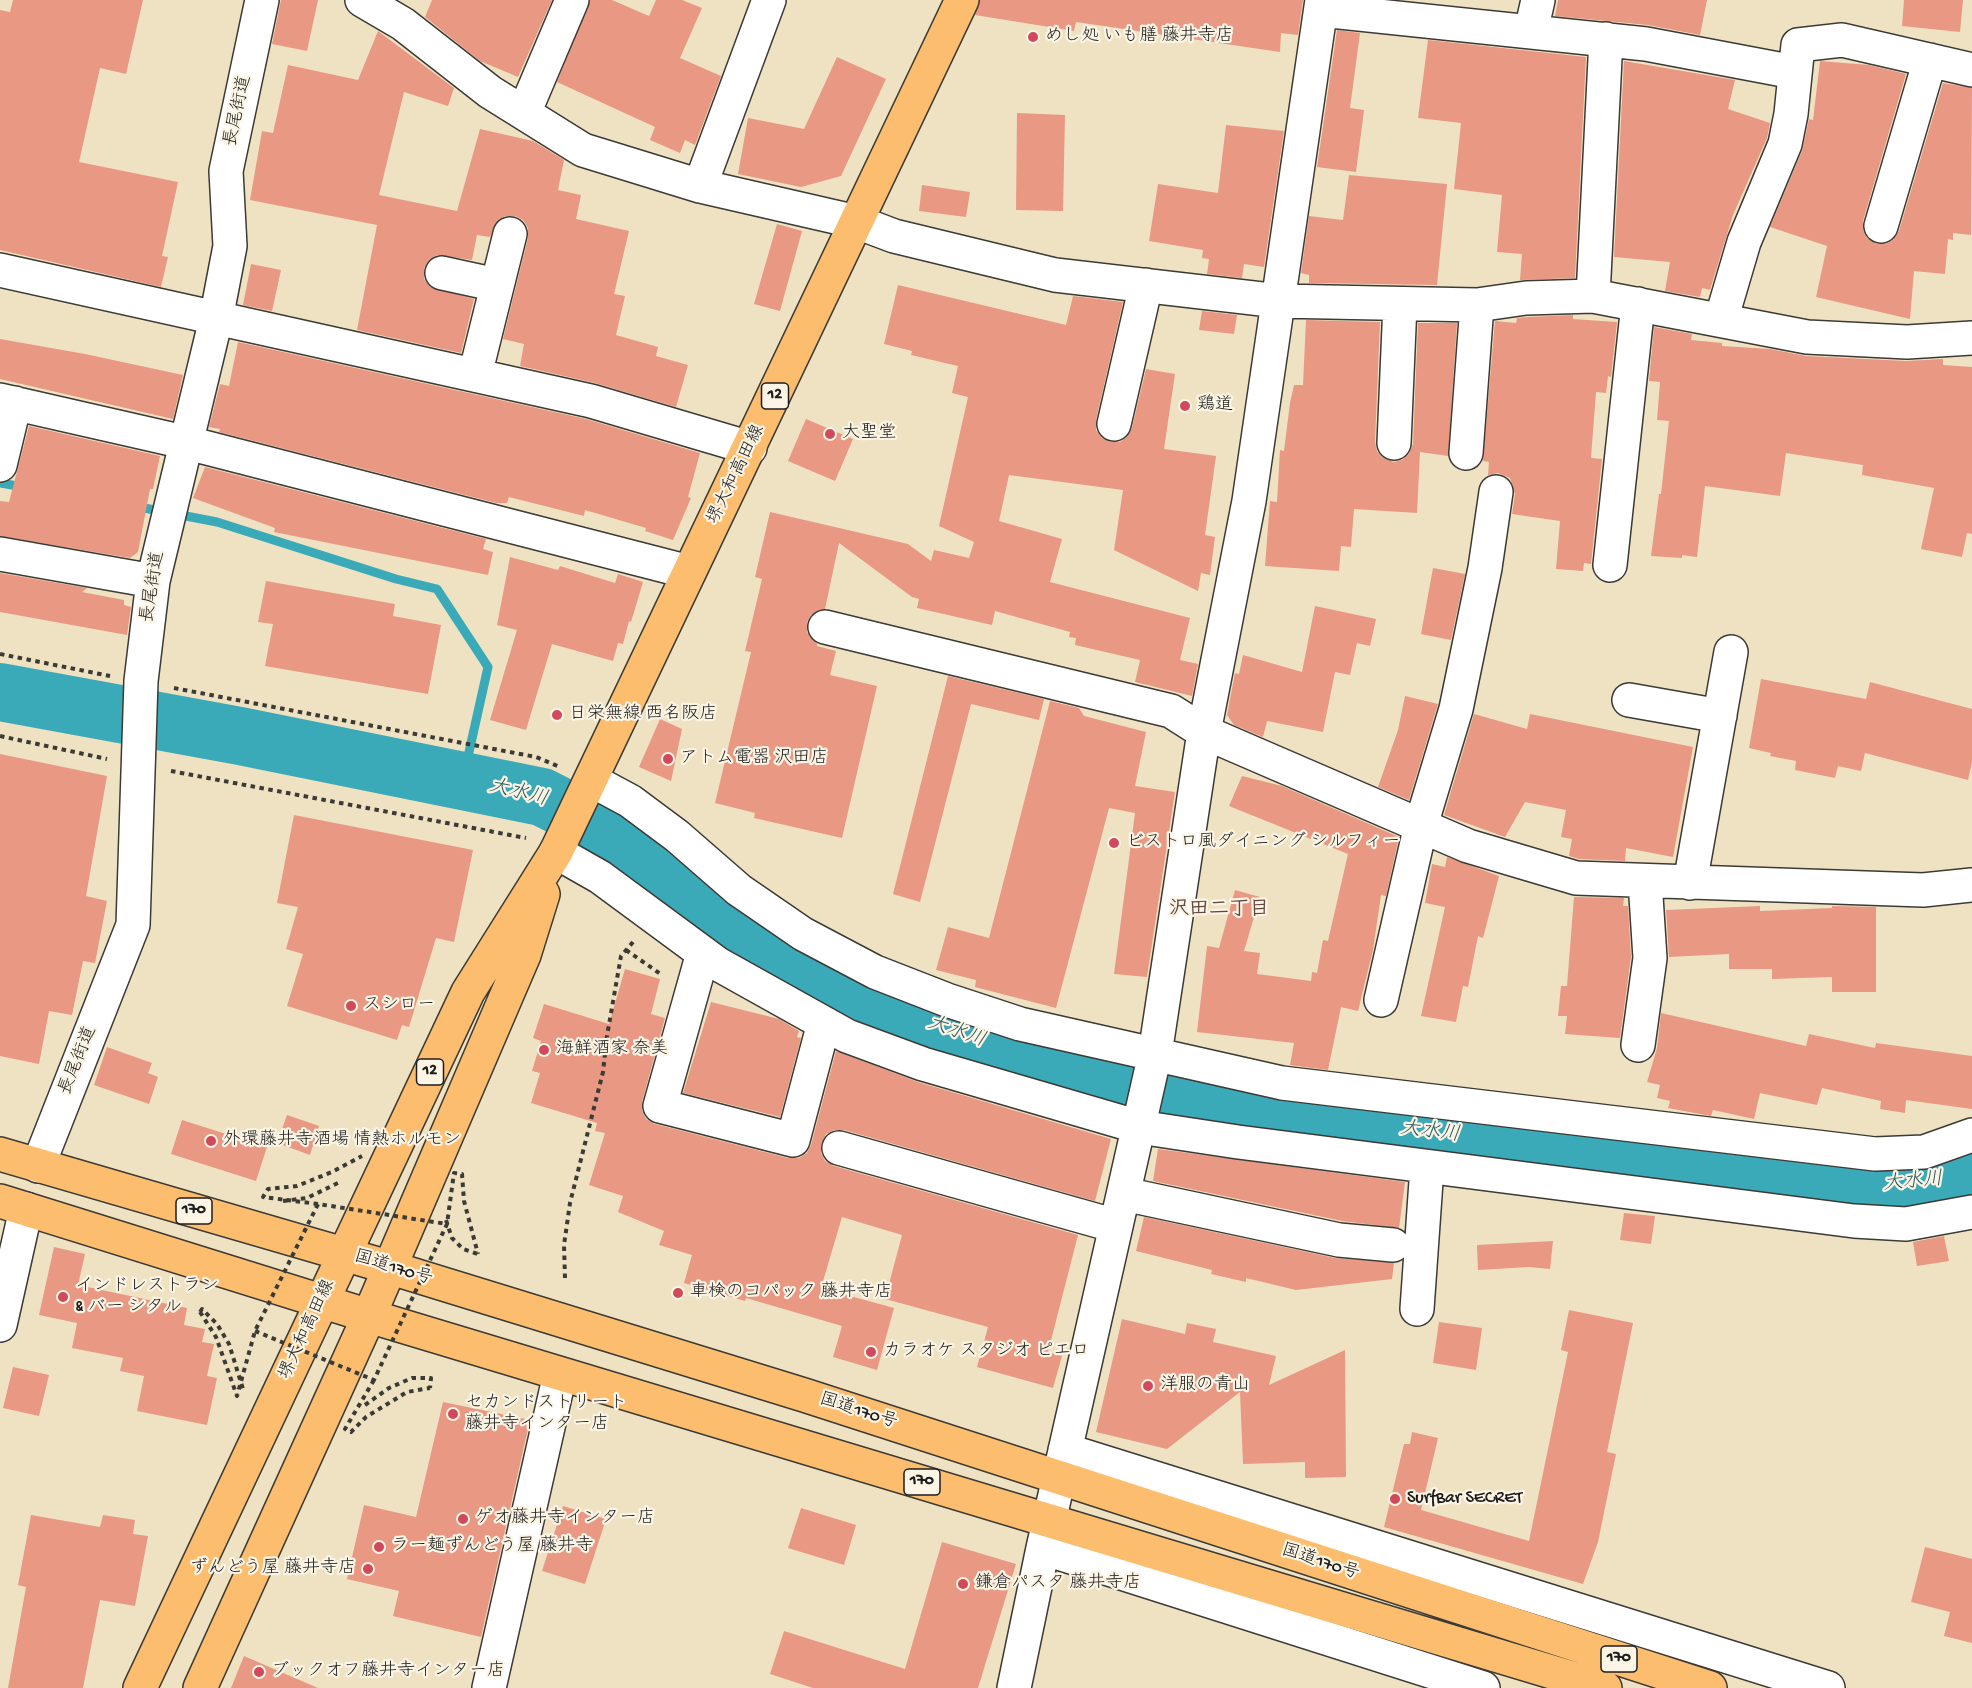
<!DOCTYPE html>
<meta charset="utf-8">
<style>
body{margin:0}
canvas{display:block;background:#eee2c2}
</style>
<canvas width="1972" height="1688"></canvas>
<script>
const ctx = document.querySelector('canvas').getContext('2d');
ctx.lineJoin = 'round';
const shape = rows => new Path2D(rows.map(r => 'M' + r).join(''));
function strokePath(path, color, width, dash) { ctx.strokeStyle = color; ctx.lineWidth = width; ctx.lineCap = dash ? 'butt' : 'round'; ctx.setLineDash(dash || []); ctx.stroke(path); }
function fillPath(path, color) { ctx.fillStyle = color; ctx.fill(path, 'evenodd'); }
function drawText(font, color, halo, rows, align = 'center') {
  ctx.font = font + ' "Gochi Hand","Klee One",sans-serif'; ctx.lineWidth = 4.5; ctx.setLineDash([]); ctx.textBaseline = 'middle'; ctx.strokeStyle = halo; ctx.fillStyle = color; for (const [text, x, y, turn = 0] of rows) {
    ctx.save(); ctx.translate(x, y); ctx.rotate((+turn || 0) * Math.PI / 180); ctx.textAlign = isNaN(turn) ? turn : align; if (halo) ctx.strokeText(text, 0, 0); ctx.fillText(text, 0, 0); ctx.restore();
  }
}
strokePath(shape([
 [0,483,23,487],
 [134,506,217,522,396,579,437,589,488,667,463,779]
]), '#3aaab8', 9);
strokePath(shape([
 [0,692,240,736,542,797,615,834,744,933,806,971,863,999,946,1032,1120,1084,1241,1109,1863,1187,1932,1185,1972,1175]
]), '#3aaab8', 58);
fillPath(shape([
 [13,0,143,0,126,74,100,68,79,162,178,182,162,256,168,257,161,287,0,250,0,10,10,12],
 [281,0,318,0,307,51,272,44],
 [432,0,552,0,518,77,480,61,425,17],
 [590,0,612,0,649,16,656,0,682,0,702,8,680,58,721,76,695,145,685,140,680,153,650,140,655,127,557,82],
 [980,0,1303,0,1298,35,1281,33,1280,52,1076,22,1074,31,975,15],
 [1558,0,1707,0,1700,35,1648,25,1555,16],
 [1904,0,1963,0,1960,32,1902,26],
 [1337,30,1360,33,1350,108,1364,110,1356,172,1317,167],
 [378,31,454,88,448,106,404,92,379,195,457,211,480,129,533,141,564,160,558,190,581,195,576,219,629,231,614,294,625,296,616,335,658,347,656,356,688,365,676,407,595,383,520,366,524,344,503,339,528,238,528,228,523,220,515,216,505,216,497,221,490,237,477,235,472,260,437,255,429,260,424,268,424,279,430,287,474,299,461,353,357,330,377,225,250,200,262,131,273,133,288,65,358,80],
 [1428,40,1586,57,1575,278,1520,280,1522,254,1497,252,1502,195,1454,189,1461,123,1418,118],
 [837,57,886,79,841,176,801,187,738,174,748,118,804,129],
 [1624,61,1735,80,1728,109,1770,123,1767,138,1733,215,1710,290,1702,288,1700,297,1665,291,1670,262,1614,257],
 [1820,61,1869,65,1906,74,1863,221,1863,230,1867,238,1876,244,1886,244,1893,240,1899,231,1943,83,1972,88,1971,235,1953,233,1953,240,1948,239,1945,274,1914,271,1910,319,1816,297,1827,246,1770,227,1802,151,1809,119,1813,120],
 [1017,113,1065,115,1063,211,1016,210],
 [1226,125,1284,131,1264,267,1244,264,1242,278,1207,274,1209,259,1202,258,1203,250,1149,241,1158,184,1218,193],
 [1349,175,1447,184,1437,285,1309,283,1309,275,1301,273,1309,216,1343,220],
 [922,185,970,192,966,217,919,211],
 [777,224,802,231,780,311,754,304],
 [251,264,281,270,272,311,243,305],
 [898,285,1066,325,1073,296,1123,302,1096,420,1096,430,1102,438,1110,442,1120,442,1127,437,1132,428,1146,369,1175,374,1164,449,1216,456,1205,535,1215,537,1210,575,1201,573,1198,591,1114,550,1123,490,1009,475,999,521,1062,539,1050,582,1190,618,1180,660,1198,664,1192,696,1135,682,1140,660,1075,645,1076,638,1069,637,1070,632,995,611,992,625,917,608,919,599,912,597,839,543,825,609,811,615,807,622,807,632,817,644,817,646,836,651,830,675,877,686,842,838,754,818,755,813,715,803,751,652,745,651,762,579,755,577,770,512,908,544,931,561,934,550,969,558,974,542,939,526,968,397,952,393,958,366,911,355,912,351,884,344],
 [1202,311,1237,315,1234,334,1199,330],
 [1573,315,1573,319,1617,322,1611,377,1608,376,1606,393,1596,392,1591,458,1602,459,1591,564,1584,563,1583,571,1556,569,1560,521,1512,514,1515,494,1510,478,1498,473,1488,475,1489,462,1483,461,1495,321,1516,323,1517,318,1528,317],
 [1306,320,1380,322,1375,442,1377,451,1383,458,1394,462,1402,460,1409,454,1413,444,1418,323,1457,323,1448,456,1420,452,1417,513,1354,509,1351,547,1341,546,1339,571,1265,566,1270,501,1277,502,1280,450,1284,451,1290,403,1294,385,1303,385],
 [1654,327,1692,334,1691,340,1722,343,1722,346,1770,349,1806,356,1906,361,1943,359,1943,365,1972,367,1972,534,1967,533,1962,557,1921,549,1934,488,1862,475,1863,465,1786,453,1780,496,1705,486,1697,557,1682,555,1682,558,1651,556,1659,494,1661,494,1669,421,1657,420,1660,382,1649,381],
 [0,339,85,354,183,375,173,419,0,379],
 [238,342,586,419,700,453,688,497,691,498,673,540,645,531,646,528,585,510,584,516,509,497,507,503,496,503,219,432,220,429,209,427,220,384,229,386],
 [806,419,853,439,835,481,788,461],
 [29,426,160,456,153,489,150,489,138,552,130,558,0,536,0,501,9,502],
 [205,467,486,539,483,549,493,552,488,575,274,532,275,528,193,498],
 [510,557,558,570,560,566,615,583,618,574,643,582,631,622,629,621,623,644,618,643,613,661,552,644,526,730,490,720,517,630,497,625],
 [1433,568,1465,574,1451,640,1421,634],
 [0,573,87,588,82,592,124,600,124,605,131,607,127,635,0,612],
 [266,581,395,604,393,616,441,625,428,694,265,666,273,624,258,622],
 [1315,606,1376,619,1370,646,1357,643,1350,675,1335,672,1323,732,1267,721,1263,737,1234,725,1227,715,1235,673,1239,674,1243,655,1302,672],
 [948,676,1044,699,1039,720,971,704,920,902,893,894],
 [1761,679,1866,699,1870,682,1972,709,1972,762,1968,780,1865,753,1861,771,1838,766,1835,778,1795,770,1796,761,1770,756,1771,753,1749,748],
 [1405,696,1438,704,1409,800,1378,787,1398,730],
 [1050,701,1079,708,1084,716,1146,732,1135,786,1175,792,1147,977,1114,974,1135,813,1109,808,1056,1008,975,987,976,980,936,970,948,927,989,938],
 [1474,714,1527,729,1530,714,1693,747,1673,857,1626,848,1625,861,1579,859,1569,856,1572,839,1561,837,1566,810,1525,802,1505,837,1444,815],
 [660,719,682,729,671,781,639,767],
 [0,754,107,776,86,896,107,901,95,963,83,961,72,1015,49,1011,39,1064,0,1056],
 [1242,776,1282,786,1399,837,1386,896,1381,895,1373,950,1358,1011,1341,1007,1328,1070,1290,1065,1294,1043,1197,1032,1207,946,1219,948,1235,890,1260,897,1244,951,1260,953,1257,974,1311,981,1312,972,1317,973,1323,940,1328,941,1348,854,1229,806],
 [294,815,473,850,454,942,436,938,409,1027,402,1025,397,1040,287,1006,303,954,286,949,298,907,277,903],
 [1447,857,1499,876,1483,938,1478,936,1468,987,1463,986,1456,1022,1421,1016,1445,907,1425,903,1432,864,1445,867],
 [1574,897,1624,898,1623,906,1628,906,1631,957,1620,1038,1565,1034,1567,1016,1558,1016,1561,986,1567,986],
 [1760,906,1760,911,1832,908,1832,906,1876,907,1876,992,1832,992,1832,977,1772,979,1772,969,1729,969,1729,954,1669,957,1666,910],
 [625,969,660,979,651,1014,665,1018,642,1102,642,1111,646,1119,655,1124,788,1158,799,1158,807,1153,811,1145,836,1051,918,1082,1111,1139,1095,1201,844,1130,835,1130,826,1134,821,1143,821,1153,825,1161,834,1166,1078,1235,1048,1352,1062,1356,1053,1388,977,1367,988,1327,885,1299,902,1235,842,1217,821,1288,894,1308,877,1370,833,1357,842,1326,746,1298,745,1301,684,1283,692,1255,659,1245,664,1231,618,1212,623,1196,589,1185,605,1133,595,1131,597,1123,531,1103,540,1073,532,1071,541,1041,533,1038,544,1004,609,1024],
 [711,1002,779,1019,799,1031,797,1037,801,1038,780,1117,683,1093],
 [1661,1013,1806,1046,1809,1034,1875,1048,1876,1043,1972,1056,1972,1109,1906,1100,1905,1113,1880,1109,1881,1101,1822,1088,1817,1105,1760,1093,1754,1119,1713,1110,1711,1116,1668,1108,1670,1101,1657,1098,1660,1085,1647,1082,1657,1048],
 [107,1047,152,1063,148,1073,158,1077,149,1104,94,1085],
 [287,1115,319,1126,310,1155,277,1143],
 [182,1120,267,1147,256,1181,171,1154],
 [1158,1149,1405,1182,1399,1228,1342,1221,1153,1181],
 [1624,1213,1655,1216,1651,1244,1620,1240],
 [1144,1217,1335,1258,1394,1263,1392,1279,1296,1290,1246,1278,1246,1282,1211,1274,1212,1270,1136,1251],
 [1944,1236,1949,1261,1917,1266,1913,1242],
 [1553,1241,1550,1269,1529,1267,1478,1270,1477,1245],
 [54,1247,85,1254,78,1285,187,1308,184,1325,205,1329,202,1342,214,1344,207,1376,217,1378,207,1425,137,1411,144,1376,120,1371,123,1358,72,1348,77,1323,39,1315],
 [1569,1310,1633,1323,1607,1452,1616,1454,1598,1542,1583,1584,1384,1527,1404,1444,1410,1444,1412,1432,1438,1438,1421,1510,1529,1541,1568,1352,1561,1350],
 [1122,1319,1185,1334,1187,1323,1216,1329,1213,1342,1276,1356,1269,1385,1345,1350,1346,1477,1305,1478,1305,1462,1243,1464,1240,1392,1167,1449,1096,1432],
 [1439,1322,1482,1328,1476,1370,1433,1363],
 [13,1367,49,1375,39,1416,3,1408],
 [443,1402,530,1420,481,1637,393,1616,399,1591,347,1579,364,1505,416,1517],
 [563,1506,606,1519,585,1584,542,1571],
 [801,1508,856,1525,844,1565,788,1548],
 [31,1515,100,1527,103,1515,135,1520,133,1534,148,1536,135,1606,100,1600,83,1688,8,1688,26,1587,18,1585],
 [942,1542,1016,1564,978,1688,813,1688,770,1674,784,1631,905,1669],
 [1925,1547,1972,1559,1972,1643,1944,1636,1950,1612,1911,1602],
 [244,1656,318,1688,231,1688]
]), '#e99884');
const minor = shape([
 [362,0,403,24,490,92,583,150,700,186,857,222,894,236,1055,275,1279,301,1477,305,1526,298,1593,296,1807,337,1907,342,1972,338],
 [1321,10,1646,44,1794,72],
 [1531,31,1538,0],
 [524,113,572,0],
 [700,186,769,0],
 [1881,226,1930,60],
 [0,270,591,401,750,448],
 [442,273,497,285],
 [1593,296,1606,39],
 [1721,320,1744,242,1785,144,1791,114,1798,45,1842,40,1972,70],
 [475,375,510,234],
 [0,400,184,442,689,572],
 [1114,424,1146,285],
 [1394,443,1400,304],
 [1466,453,1477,305],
 [0,465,15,403],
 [0,554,153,581],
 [1610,565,1638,304],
 [825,627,1171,711,1204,732,1468,846,1576,878,1923,890,1972,885],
 [1629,700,1720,716],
 [591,780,630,801,677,836,739,890,803,934,875,972,947,1000,1020,1024,1282,1083,1875,1154,1924,1152,1972,1135],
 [556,852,600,877,718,964,847,1036,923,1064,1139,1127,1238,1142,1854,1221,1906,1224,1972,1212],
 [1690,883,1731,652],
 [703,953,660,1106,793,1140,824,1023],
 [1381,1000,1421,825,1456,709,1485,568,1496,492],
 [1638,1045,1650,958,1645,881],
 [839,1148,1116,1226],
 [38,1166,133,925,141,681,153,581,216,319,230,246,226,171,262,0],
 [1124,1194,1339,1240,1393,1245],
 [1417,1309,1427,1167],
 [0,1325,26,1209],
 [1065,1450,1828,1688],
 [1043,1548,1483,1688],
 [489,1688,560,1374],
 [1014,1688,1043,1548,1155,1054,1204,732,1249,501,1322,0]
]);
const major = shape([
 [140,1688,468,992,556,852,962,0],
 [200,1688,369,1316,524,955,543,894]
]);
const highway = shape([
 [0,1154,388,1267,804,1395,1710,1688],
 [0,1201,369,1316,1605,1688]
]);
strokePath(minor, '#3c3a35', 36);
strokePath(major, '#3c3a35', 36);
strokePath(highway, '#3c3a35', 36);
strokePath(shape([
 [0,654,110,676],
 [174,688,536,757,560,767],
 [0,736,107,759],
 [171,771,526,838],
 [626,950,662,975],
 [283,1201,307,1198,340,1182],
 [446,1220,452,1238,463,1249,478,1254],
 [565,1278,564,1245,570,1203,603,1072,607,1036,621,956,633,942],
 [200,1312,202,1309,217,1324,229,1344,243,1389],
 [365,1405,389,1388,412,1378,431,1378,430,1388]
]), '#3c3a35', 4, [4.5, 4.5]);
strokePath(minor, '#fff', 33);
strokePath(major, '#fcbd6f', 33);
strokePath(highway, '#fcbd6f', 33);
strokePath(shape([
 [318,1204,263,1197,268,1189,297,1186,332,1172,362,1156],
 [200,1312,216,1337,237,1396,255,1331,318,1204,447,1224],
 [255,1331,374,1380,447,1224,454,1173,462,1174,464,1201,478,1254],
 [374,1380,345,1429,351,1432,366,1417,407,1392,430,1388]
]), '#3c3a35', 4, [4.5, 4.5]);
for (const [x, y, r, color] of [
 [1033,37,6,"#d1495b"],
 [1185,406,6,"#d1495b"],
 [830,434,6,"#d1495b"],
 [557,715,6,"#d1495b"],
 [668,759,6,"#d1495b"],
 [1114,843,6,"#d1495b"],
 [351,1006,6,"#d1495b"],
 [544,1050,6,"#d1495b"],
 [211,1141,6,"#d1495b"],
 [678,1293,6,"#d1495b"],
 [63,1297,6,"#d1495b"],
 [871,1352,6,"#d1495b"],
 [1148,1386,6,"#d1495b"],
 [453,1414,6,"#d1495b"],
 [1395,1499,6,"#d1495b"],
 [463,1519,6,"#d1495b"],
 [379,1547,6,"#d1495b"],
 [368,1569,6,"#d1495b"],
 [963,1584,6,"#d1495b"],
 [259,1672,6,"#d1495b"]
]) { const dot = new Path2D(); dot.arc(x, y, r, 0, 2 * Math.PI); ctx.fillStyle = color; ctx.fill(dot); strokePath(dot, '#fcf5e5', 2); }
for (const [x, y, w] of [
 [775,396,27],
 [430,1072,27],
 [194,1211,36],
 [922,1482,36],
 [1619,1659,36]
]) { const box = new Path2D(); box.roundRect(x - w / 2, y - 13, w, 26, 4.5); ctx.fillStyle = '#fcf5e5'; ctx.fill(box); strokePath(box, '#1c1c1c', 1.5); }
drawText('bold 16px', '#1c1c1c', null, [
 ["12",775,396],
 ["12",430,1072],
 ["170",194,1211],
 ["170",922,1482],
 ["170",1619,1659]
]);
drawText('18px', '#1c1c1c', '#fcf5e5', [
 ["めし処 いも膳 藤井寺店",1045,37],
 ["鶏道",1197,406],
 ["大聖堂",842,434],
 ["日栄無線 西名阪店",569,715],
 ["アトム電器 沢田店",680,759],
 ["ビストロ風ダイニング シルフィー",1126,843],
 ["スシロー",363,1006],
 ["海鮮酒家 奈美",556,1050],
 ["外環藤井寺酒場 情熱ホルモン",223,1141],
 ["インドレストラン",75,1287],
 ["& バー シタル",75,1308],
 ["車検のコパック 藤井寺店",690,1293],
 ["カラオケ スタジオ ピエロ",883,1352],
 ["洋服の青山",1160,1386],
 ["セカンドストリート",465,1404],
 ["藤井寺インター店",465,1425],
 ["SurfBar SECRET",1407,1499],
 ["ゲオ藤井寺インター店",475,1519],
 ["ラー麺ずんどう屋 藤井寺",391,1547],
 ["ずんどう屋 藤井寺店",356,1569,"right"],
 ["鎌倉パスタ 藤井寺店",975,1584],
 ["ブックオフ藤井寺インター店",271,1672]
], 'left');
drawText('18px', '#1c1c1c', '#fcf5e5', [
 ["長尾街道",239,111,-78],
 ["堺大和高田線",737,475,-64],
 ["長尾街道",154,587,-81],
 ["長尾街道",79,1061,-68],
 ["国道170号",393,1269,17],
 ["堺大和高田線",308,1330,-65],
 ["国道170号",858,1412,18],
 ["国道170号",1320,1563,18]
]);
drawText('italic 20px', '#2a5c62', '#fcf5e5', [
 ["大水川",518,794,14],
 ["大水川",956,1033,19],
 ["大水川",1430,1133,7],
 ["大水川",1913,1183,-5]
]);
drawText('bold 20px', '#644740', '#fcf5e5', [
 ["沢田二丁目",1219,911]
]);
</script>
